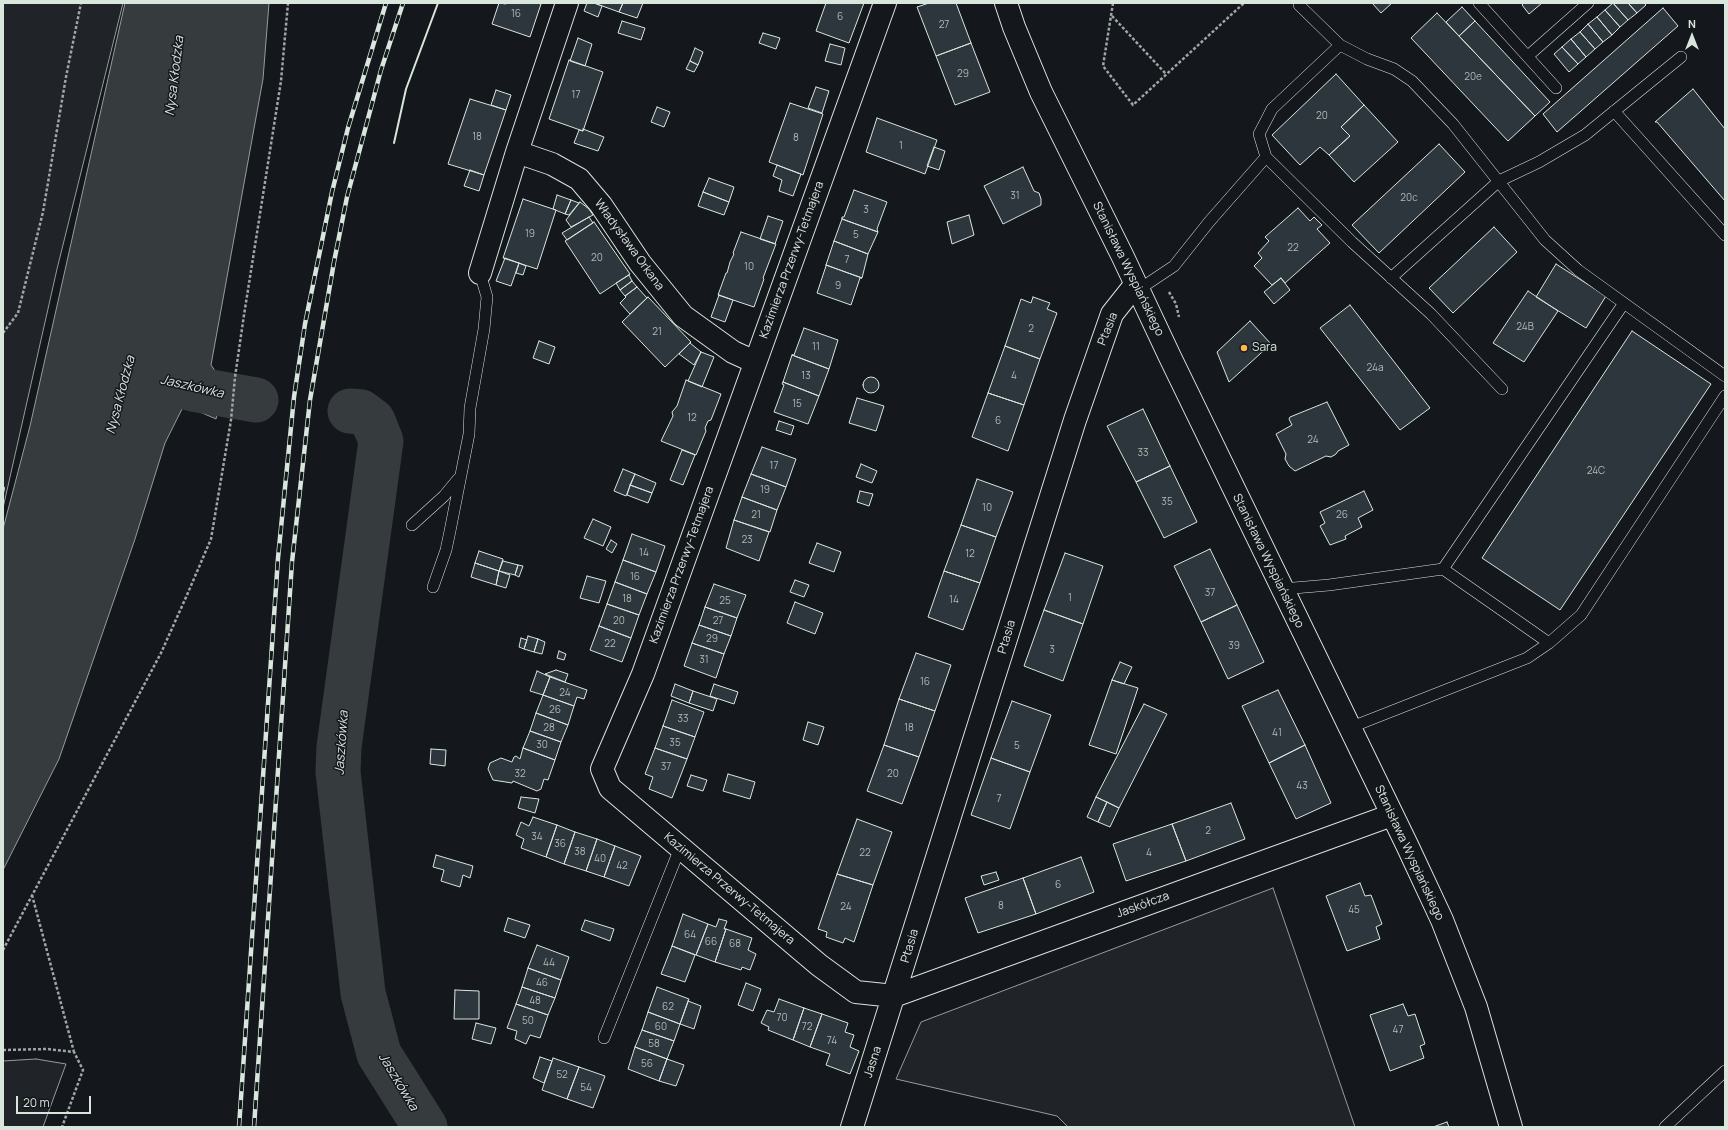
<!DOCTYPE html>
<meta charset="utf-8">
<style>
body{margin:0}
#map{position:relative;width:1728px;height:1130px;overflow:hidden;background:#14181c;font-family:Manrope,sans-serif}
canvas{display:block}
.frame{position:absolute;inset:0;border:4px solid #d8e6dc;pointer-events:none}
.north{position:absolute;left:1672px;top:16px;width:40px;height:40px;-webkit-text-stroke:3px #14181c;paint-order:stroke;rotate:0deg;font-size:11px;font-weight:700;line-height:16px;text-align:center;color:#d8e6dc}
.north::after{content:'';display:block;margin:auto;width:14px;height:18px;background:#d8e6dc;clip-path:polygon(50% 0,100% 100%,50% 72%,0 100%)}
.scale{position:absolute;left:16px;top:1096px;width:75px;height:18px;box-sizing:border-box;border:2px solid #d8e6dc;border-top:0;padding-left:5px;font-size:12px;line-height:14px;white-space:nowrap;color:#d8e6dc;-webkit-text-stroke:3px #14181c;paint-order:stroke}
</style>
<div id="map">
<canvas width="1728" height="1130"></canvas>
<div class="frame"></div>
<div class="north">N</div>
<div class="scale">20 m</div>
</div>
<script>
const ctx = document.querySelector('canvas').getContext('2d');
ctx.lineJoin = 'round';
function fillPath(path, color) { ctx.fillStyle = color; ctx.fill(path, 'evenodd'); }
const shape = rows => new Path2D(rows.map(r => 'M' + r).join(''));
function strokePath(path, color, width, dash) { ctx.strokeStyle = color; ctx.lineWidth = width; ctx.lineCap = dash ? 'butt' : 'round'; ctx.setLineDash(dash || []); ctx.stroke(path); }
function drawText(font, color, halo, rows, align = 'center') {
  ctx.font = font + ' Manrope,sans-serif'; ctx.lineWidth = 3; ctx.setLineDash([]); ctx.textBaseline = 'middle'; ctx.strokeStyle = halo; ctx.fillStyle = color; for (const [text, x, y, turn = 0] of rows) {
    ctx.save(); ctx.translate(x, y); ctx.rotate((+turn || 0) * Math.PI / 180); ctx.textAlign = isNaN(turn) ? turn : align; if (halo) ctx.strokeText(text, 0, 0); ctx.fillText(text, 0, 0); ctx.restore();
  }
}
const green = shape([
 [3,3,123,3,57,269,3,508,3,3],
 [1273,888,1355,1127,1068,1127,1057,1116,896,1079,921,1022,1273,888],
 [36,1059,66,1064,43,1127,3,1127,3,1061,36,1059]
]);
fillPath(green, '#202428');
strokePath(green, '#939e99', 1);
const water = shape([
 [125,3,269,3,263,79,211,365,225,385,216,419,184,405,165,443,135,539,59,759,3,870,3,529,30,426,125,3]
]);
fillPath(water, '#363b3e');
strokePath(water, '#939e99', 1);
strokePath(shape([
 [162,381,193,389,256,400],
 [350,411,361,412,373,421,381,441,339,747,338,772,363,993,379,1054,425,1127]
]), '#363b3e', 45);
const building = shape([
 [499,3,506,4,507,3,536,3,541,4,530,37,492,24,499,3],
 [587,3,594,3,602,6,598,17,584,11,587,3],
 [594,3,623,3,619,12,594,3],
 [623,3,643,3,637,18,619,12,623,3],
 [826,3,864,3,849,43,816,31,826,3],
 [929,3,956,3,971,43,936,56,917,7,929,3],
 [1372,3,1392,3,1381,13,1372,3],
 [1524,3,1542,3,1529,14,1522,5,1524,3],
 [1613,3,1628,20,1620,27,1605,10,1613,3],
 [1613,3,1628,3,1637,13,1628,20,1613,3],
 [1628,3,1644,3,1646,5,1637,13,1628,3],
 [1462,7,1475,21,1459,36,1446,22,1462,7],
 [1663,8,1678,26,1557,132,1543,114,1663,8],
 [1605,10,1620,27,1612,35,1597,17,1605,10],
 [1437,13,1535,116,1508,141,1411,38,1437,13],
 [1597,17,1612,35,1603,42,1588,24,1597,17],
 [622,21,645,28,641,40,618,33,622,21],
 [1475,21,1550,102,1535,116,1459,36,1475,21],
 [1588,24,1603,42,1595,49,1580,32,1588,24],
 [1580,32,1595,49,1586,57,1571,39,1580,32],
 [763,33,780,38,776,49,759,43,763,33],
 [578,38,592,44,585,66,570,61,578,38],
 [1571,39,1586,57,1578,64,1562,47,1571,39],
 [971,43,990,92,955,105,936,56,971,43],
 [830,44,845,48,841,65,825,61,830,44],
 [1562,47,1578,64,1569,72,1554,54,1562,47],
 [695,48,703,52,698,65,690,61,695,48],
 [569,60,603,72,583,131,549,119,569,60],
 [690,61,698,65,694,72,686,69,690,61],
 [1336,74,1364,105,1341,127,1350,136,1329,155,1320,147,1300,165,1272,135,1336,74],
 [816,87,829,91,822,113,808,108,816,87],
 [1693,89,1725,129,1725,201,1657,122,1655,122,1693,89],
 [496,90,511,95,506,110,491,105,496,90],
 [470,99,506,110,484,175,448,164,470,99],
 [790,103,823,114,803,175,769,162,790,103],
 [1364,105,1398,142,1354,182,1329,155,1350,136,1341,127,1364,105],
 [657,107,670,112,664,127,651,122,657,107],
 [877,118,937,140,925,174,866,152,877,118],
 [583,129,604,137,598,151,574,143,579,130,583,131,583,129],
 [1439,144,1465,172,1379,253,1352,225,1439,144],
 [934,147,945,151,939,170,927,166,934,147],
 [777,165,801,174,793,196,779,191,782,180,773,176,777,165],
 [1023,167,1034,191,1039,193,1041,199,1041,205,1003,224,984,186,1023,167],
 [470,170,484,175,479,191,464,186,470,170],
 [709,178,734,187,729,202,703,192,709,178],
 [854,190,887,202,877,229,878,232,842,219,842,217,844,217,854,190],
 [703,192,729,202,724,215,698,206,703,192],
 [557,195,571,200,565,214,553,209,557,195],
 [523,199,556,210,537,269,503,258,523,199],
 [571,200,579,203,569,215,565,214,571,200],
 [580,202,589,209,593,215,571,227,566,220,580,202],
 [1298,208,1310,221,1314,217,1322,225,1317,229,1330,243,1285,283,1281,278,1272,285,1254,266,1262,258,1258,253,1269,241,1265,237,1298,208],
 [969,215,974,235,952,244,947,222,969,215],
 [768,216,783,221,775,244,760,239,768,216],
 [589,217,593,223,567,240,562,233,589,217],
 [842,219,878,232,868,254,834,241,842,219],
 [594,222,630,274,600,294,565,241,594,222],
 [1494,227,1517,252,1453,313,1429,288,1494,227],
 [741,232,776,244,763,278,764,279,754,307,718,295,726,273,727,273,730,262,734,254,733,253,741,232],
 [834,241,868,254,862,278,826,265,834,241],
 [505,258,519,263,511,286,496,281,505,258],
 [519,263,526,266,523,275,516,273,519,263],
 [1556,264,1606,296,1586,328,1536,297,1556,264],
 [826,265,862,278,860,278,851,305,817,293,826,266,826,265],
 [629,275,632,281,620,290,616,283,629,275],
 [1281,278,1290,290,1274,304,1264,292,1281,278],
 [632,281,637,287,625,296,620,290,632,281],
 [637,287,647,298,630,314,620,303,626,297,625,296,637,287],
 [1528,291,1558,311,1524,362,1493,343,1528,291],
 [719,295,733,300,725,322,711,317,719,295],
 [648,297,691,342,665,367,622,322,648,297],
 [1033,297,1050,303,1047,309,1057,313,1040,359,1005,346,1021,299,1031,303,1033,297],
 [1350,305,1430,408,1400,430,1320,328,1350,305],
 [1250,321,1271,344,1229,382,1217,352,1250,321],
 [804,328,838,340,829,369,792,355,794,355,804,328],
 [1632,331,1711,384,1560,610,1482,558,1632,331],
 [539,341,555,347,549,364,533,358,539,341],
 [690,343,701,352,694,365,679,354,690,343],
 [1005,346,1040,359,1024,405,988,393,1005,346],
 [701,352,714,357,702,387,688,381,701,352],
 [792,355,829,369,819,396,783,382,792,355],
 '863 385a8 8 0 1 1 16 0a8 8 0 1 1-16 0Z',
 [686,380,721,394,711,420,708,421,705,428,706,431,696,455,661,441,673,416,672,412,677,406,686,380],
 [783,382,819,396,808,424,774,412,784,385,782,384,783,382],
 [988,393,1024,405,1008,451,972,437,988,393],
 [857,398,884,406,876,431,849,423,857,398],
 [1327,402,1349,445,1338,451,1336,454,1331,457,1326,456,1295,471,1289,466,1285,459,1286,454,1276,434,1292,425,1289,419,1290,417,1327,402],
 [1143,409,1170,466,1136,482,1107,426,1143,409],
 [779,421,794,426,791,435,776,430,779,421],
 [762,447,796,459,786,487,751,474,762,447],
 [682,450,695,455,683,485,670,480,682,450],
 [861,464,877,471,872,483,856,477,861,464],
 [1170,466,1197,522,1164,538,1136,482,1170,466],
 [623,469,635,474,626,496,614,491,623,469],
 [635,474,656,483,652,493,630,485,635,474],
 [751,474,786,487,777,510,742,497,751,474],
 [977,479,1013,492,996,537,961,525,977,479],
 [630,485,652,493,648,503,627,495,630,485],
 [860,491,873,494,869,506,857,502,860,491],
 [1364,491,1373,510,1358,518,1362,527,1345,536,1346,539,1330,545,1320,526,1325,523,1320,512,1364,491],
 [742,497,777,510,770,532,734,520,742,497],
 [593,519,611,527,603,546,584,538,593,519],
 [734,520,769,532,759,561,726,548,734,520],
 [961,525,996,537,980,583,944,571,961,525],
 [632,534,665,546,656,572,623,560,632,534],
 [611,540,617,544,612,553,606,549,611,540],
 [817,543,841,552,834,572,809,563,817,543],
 [1210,549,1237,605,1201,622,1174,566,1210,549],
 [479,551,503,559,499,571,475,563,479,551],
 [1065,553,1103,566,1083,624,1044,610,1065,553],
 [623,560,656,572,647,594,615,582,623,560],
 [503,561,518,565,515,575,499,571,503,561],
 [475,563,499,571,496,585,471,577,475,563],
 [518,565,523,566,519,577,515,575,518,565],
 [499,571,510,575,506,588,496,585,499,571],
 [944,571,980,583,963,630,928,617,944,571],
 [587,576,606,581,599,603,580,598,587,576],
 [795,580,809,585,804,597,790,592,795,580],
 [615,582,647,594,639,615,607,604,615,582],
 [714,584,746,595,737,618,705,607,714,584],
 [795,602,823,613,815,634,787,623,795,602],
 [607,604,639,615,631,638,599,626,607,604],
 [1237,605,1264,662,1228,679,1201,622,1237,605],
 [705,607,737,618,731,636,699,625,705,607],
 [1044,610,1083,624,1063,681,1024,666,1044,610],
 [699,625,731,636,724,654,692,643,699,625],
 [599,626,631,638,622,662,590,650,599,626],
 [528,636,538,639,534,652,524,649,528,636],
 [521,638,527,640,524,649,519,647,521,638],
 [538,639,545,642,542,654,534,652,538,639],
 [692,643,724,654,716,678,684,666,692,643],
 [559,651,566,654,564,660,557,658,559,651],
 [916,653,951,665,935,711,899,699,916,653],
 [1120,662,1132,667,1124,684,1112,680,1120,662],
 [556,670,568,674,565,682,545,674,556,670],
 [537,671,550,677,543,695,530,691,537,671],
 [550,677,587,690,584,699,577,697,574,706,543,695,550,677],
 [1112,680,1138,688,1116,754,1089,745,1112,680],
 [675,684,693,691,689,703,671,696,675,684],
 [714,684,738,692,734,704,710,696,714,684],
 [1278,690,1305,745,1269,763,1242,706,1278,690],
 [693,691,717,699,713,711,689,703,693,691],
 [543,695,574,706,568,725,536,713,543,695],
 [899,699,935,711,919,757,884,745,899,699],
 [672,700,704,712,695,737,663,726,672,700],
 [1012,701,1051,715,1030,772,991,758,1012,701],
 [1144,704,1167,714,1119,808,1096,797,1144,704],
 [536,713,568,725,561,742,530,731,536,713],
 [808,722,824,727,818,745,803,740,808,722],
 [663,726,695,737,687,759,655,748,663,726],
 [530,731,561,742,555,760,523,748,530,731],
 [884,745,919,757,902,804,867,791,884,745],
 [1305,745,1331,803,1296,819,1269,763,1305,745],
 [523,748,555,760,548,780,544,779,541,789,537,791,513,781,512,783,493,780,488,769,490,763,501,758,512,762,514,757,516,756,520,759,523,748],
 [655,748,687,759,672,798,649,789,653,777,645,774,655,748],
 [431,749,446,750,445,766,430,764,431,749],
 [991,758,1030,772,1010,829,971,815,991,758],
 [728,774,755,782,750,799,723,791,728,774],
 [691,775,707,780,703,791,687,786,691,775],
 [521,797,539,799,535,813,518,808,521,797],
 [1096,797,1107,802,1098,822,1087,817,1096,797],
 [1107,802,1119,808,1110,827,1098,822,1107,802],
 [1231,803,1245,839,1186,861,1172,824,1231,803],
 [533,817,557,825,546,857,521,848,524,839,516,835,521,822,529,826,533,817],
 [857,819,892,832,873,885,837,874,857,819],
 [1172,824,1186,861,1126,881,1113,844,1172,824],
 [557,825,575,832,564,864,546,857,557,825],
 [575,832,597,839,586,871,564,864,575,832],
 [597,839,615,846,604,877,586,871,597,839],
 [615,846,641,856,629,886,604,877,615,846],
 [436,855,473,866,470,878,463,875,460,887,441,881,444,870,433,867,436,855],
 [1081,857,1094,892,1036,914,1023,878,1081,857],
 [996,872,999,880,984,885,981,876,996,872],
 [837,874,873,885,854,942,845,938,843,943,826,937,827,932,818,929,837,874],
 [1023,878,1036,914,978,933,965,898,1023,878],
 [1360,883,1365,896,1371,895,1382,924,1376,927,1380,939,1347,951,1326,896,1360,883],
 [683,914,708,924,696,955,672,946,683,914],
 [508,918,530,925,525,938,504,931,508,918],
 [719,919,727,921,724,929,726,929,715,962,696,955,708,924,716,927,719,919],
 [585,920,614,929,610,941,581,930,585,920],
 [726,929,752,938,748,950,756,954,750,970,742,967,741,970,715,962,726,929],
 [537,945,569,957,561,980,528,968,537,945],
 [672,946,695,955,685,982,661,974,672,946],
 [528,968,561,980,555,998,522,987,528,968],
 [746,983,761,989,753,1011,738,1005,746,983],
 [522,987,555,998,548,1015,516,1004,522,987],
 [657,987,689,999,680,1024,648,1012,657,987],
 [455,990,479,991,479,1019,454,1019,455,990],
 [779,999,804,1008,793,1040,768,1030,769,1027,761,1023,767,1010,774,1012,779,999],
 [688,1001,701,1006,694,1029,680,1024,688,1001],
 [516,1004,548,1015,540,1038,530,1035,526,1044,515,1039,517,1031,507,1028,516,1004],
 [1403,1004,1408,1016,1415,1014,1425,1044,1420,1046,1424,1058,1390,1071,1370,1015,1403,1004],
 [804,1008,822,1014,810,1047,793,1040,804,1008],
 [648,1012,680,1024,674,1041,642,1030,648,1012],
 [822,1014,848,1023,845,1032,854,1035,850,1047,859,1051,850,1074,826,1065,830,1054,810,1047,822,1014],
 [476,1023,496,1028,491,1044,472,1039,476,1023],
 [642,1030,674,1041,667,1059,635,1047,642,1030],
 [635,1047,667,1059,659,1081,628,1069,635,1047],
 [540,1057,552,1061,544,1083,533,1078,540,1057],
 [553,1058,579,1067,567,1099,542,1090,553,1058],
 [667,1059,684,1065,676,1086,659,1081,667,1059],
 [579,1067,605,1076,593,1108,567,1099,579,1067],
 [1447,1122,1449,1127,1433,1127,1447,1122]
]);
fillPath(building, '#2c363c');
strokePath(building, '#d8e6dc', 1);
const service = shape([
 [1479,3,1556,88],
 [1299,5,1340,45,1367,59,1394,69,1412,81,1453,124,1545,240,1578,270,1725,376],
 [1528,56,1588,3],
 [1614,111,1725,235],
 [1266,157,1259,134,1272,109,1340,45],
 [1391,278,1499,181,1539,162,1585,135,1681,57],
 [1138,290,1174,266,1209,222,1266,157,1352,242,1431,314,1502,389],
 [412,525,444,496,458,479],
 [433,587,446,550,450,531,469,434,470,408,484,329,487,297,480,273],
 [1282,589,1329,585,1443,569],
 [1549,643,1443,569,1624,303],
 [1349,728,1527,658,1549,643,1581,615,1725,396],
 [604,1038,680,848],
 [1665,1127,1725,1071]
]);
const minor = shape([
 [885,3,643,674,602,769,610,788,819,965,856,992,894,996,1392,815],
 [517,152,552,164,579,179,601,205,640,263,683,316,733,352,755,362],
 [480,273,517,152,567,3],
 [852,1127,1075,420,1112,314,1135,285]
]);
const secondary = shape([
 [1006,3,1014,27,1041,92,1123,257,1170,357,1407,845,1442,920,1476,1007,1511,1127]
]);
strokePath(service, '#d8e6dc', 12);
strokePath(minor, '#d8e6dc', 24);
strokePath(secondary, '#d8e6dc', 24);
strokePath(shape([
 [1113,3,1103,66,1133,105,1244,3],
 [1112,16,1166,74],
 [1169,292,1176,304,1179,317],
 [3,333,18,313,43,212,66,77,81,3],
 [32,895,74,1052],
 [3,950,161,653,187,595,211,539,231,420,235,377,244,315,281,81,288,3],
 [3,1050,47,1049,74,1052,83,1070,62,1127]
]), '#9da8a2', 2.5, [3, 2]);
strokePath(service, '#14181c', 11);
strokePath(minor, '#14181c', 22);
strokePath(secondary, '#14181c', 22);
const rail = shape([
 [239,1127,278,558,294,397,305,324,332,192,348,128,386,3],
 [254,1127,292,562,310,400,334,262,347,197,381,70,403,3]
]);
strokePath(rail, '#d8e6dc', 4.5);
strokePath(rail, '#14181c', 3, [9]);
strokePath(shape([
 [394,143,406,89,438,3],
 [3,487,4,488,3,493]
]), '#d8e6dc', 2);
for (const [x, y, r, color] of [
 [1244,348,4,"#ffb74d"]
]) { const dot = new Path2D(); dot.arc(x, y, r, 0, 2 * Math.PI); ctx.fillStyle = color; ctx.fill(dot); strokePath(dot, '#14181c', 1.5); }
drawText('10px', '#adbab4', null, [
 ["16",516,14],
 ["6",840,17],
 ["27",944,25],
 ["29",963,74],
 ["20e",1473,77],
 ["17",576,95],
 ["20",1322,116],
 ["18",477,137],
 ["8",796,138],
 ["1",901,146],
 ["31",1015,196],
 ["20c",1409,198],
 ["3",866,210],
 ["19",530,234],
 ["5",856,235],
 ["22",1293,248],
 ["20",597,258],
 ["7",847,260],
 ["10",749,267],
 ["9",838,286],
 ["24B",1525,327],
 ["2",1031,329],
 ["21",657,332],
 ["11",816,347],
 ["24a",1375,368],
 ["13",806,376],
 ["4",1014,376],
 ["15",797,404],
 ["12",692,418],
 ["6",998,421],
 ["24",1313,440],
 ["33",1143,453],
 ["17",774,466],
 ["24C",1596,471],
 ["19",765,490],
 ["35",1167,502],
 ["10",987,508],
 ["21",756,515],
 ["26",1342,515],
 ["23",747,540],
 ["14",644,553],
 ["12",970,554],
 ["16",635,577],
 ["37",1210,593],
 ["1",1070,598],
 ["18",627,599],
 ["14",954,600],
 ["25",725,601],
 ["20",619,621],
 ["27",718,621],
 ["29",712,639],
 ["22",610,644],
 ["39",1234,646],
 ["3",1052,650],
 ["31",704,660],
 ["16",925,682],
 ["24",565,693],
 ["26",555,710],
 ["33",683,719],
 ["28",549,728],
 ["18",909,728],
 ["41",1277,733],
 ["35",675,743],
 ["30",542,745],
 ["5",1017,746],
 ["37",666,767],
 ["32",520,774],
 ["20",893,774],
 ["43",1302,786],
 ["7",999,799],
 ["2",1208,831],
 ["34",537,837],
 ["36",560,844],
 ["38",580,852],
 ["22",865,853],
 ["4",1149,853],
 ["40",600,859],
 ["42",622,866],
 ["6",1058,885],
 ["8",1001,906],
 ["24",846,907],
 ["45",1354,910],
 ["64",690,935],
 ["66",711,942],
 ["68",735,944],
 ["44",549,963],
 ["46",542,983],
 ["48",535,1001],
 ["62",668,1007],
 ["70",782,1018],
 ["50",528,1021],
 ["60",661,1027],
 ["72",807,1027],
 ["47",1398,1030],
 ["74",832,1041],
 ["58",654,1044],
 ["56",647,1064],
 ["52",562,1075],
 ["54",586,1088]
]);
drawText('12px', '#d8e6dc', '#14181c', [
 ["Władysława Orkana",629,245,54],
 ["Kazimierza Przerwy-Tetmajera",792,260,-70],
 ["Stanisława Wyspiańskiego",1128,269,64],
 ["Ptasia",1108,329,-68],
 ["Stanisława Wyspiańskiego",1268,561,64],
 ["Kazimierza Przerwy-Tetmajera",682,565,-70],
 ["Ptasia",1007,637,-73],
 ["Stanisława Wyspiańskiego",1409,853,65],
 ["Kazimierza Przerwy-Tetmajera",729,889,40],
 ["Jaskółcza",1143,905,-20],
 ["Ptasia",910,946,-73],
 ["Jasna",873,1062,-72]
]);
drawText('12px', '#d8e6dc', '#14181c', [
 ["Sara",1252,348]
], 'left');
drawText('italic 13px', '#d8e6dc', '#14181c', [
 ["Nysa Kłodzka",175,76,-83],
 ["Jaszkówka",192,387,13],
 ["Nysa Kłodzka",121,395,-75],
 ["Jaszkówka",342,743,-86],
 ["Jaszkówka",398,1082,59]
]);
</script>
